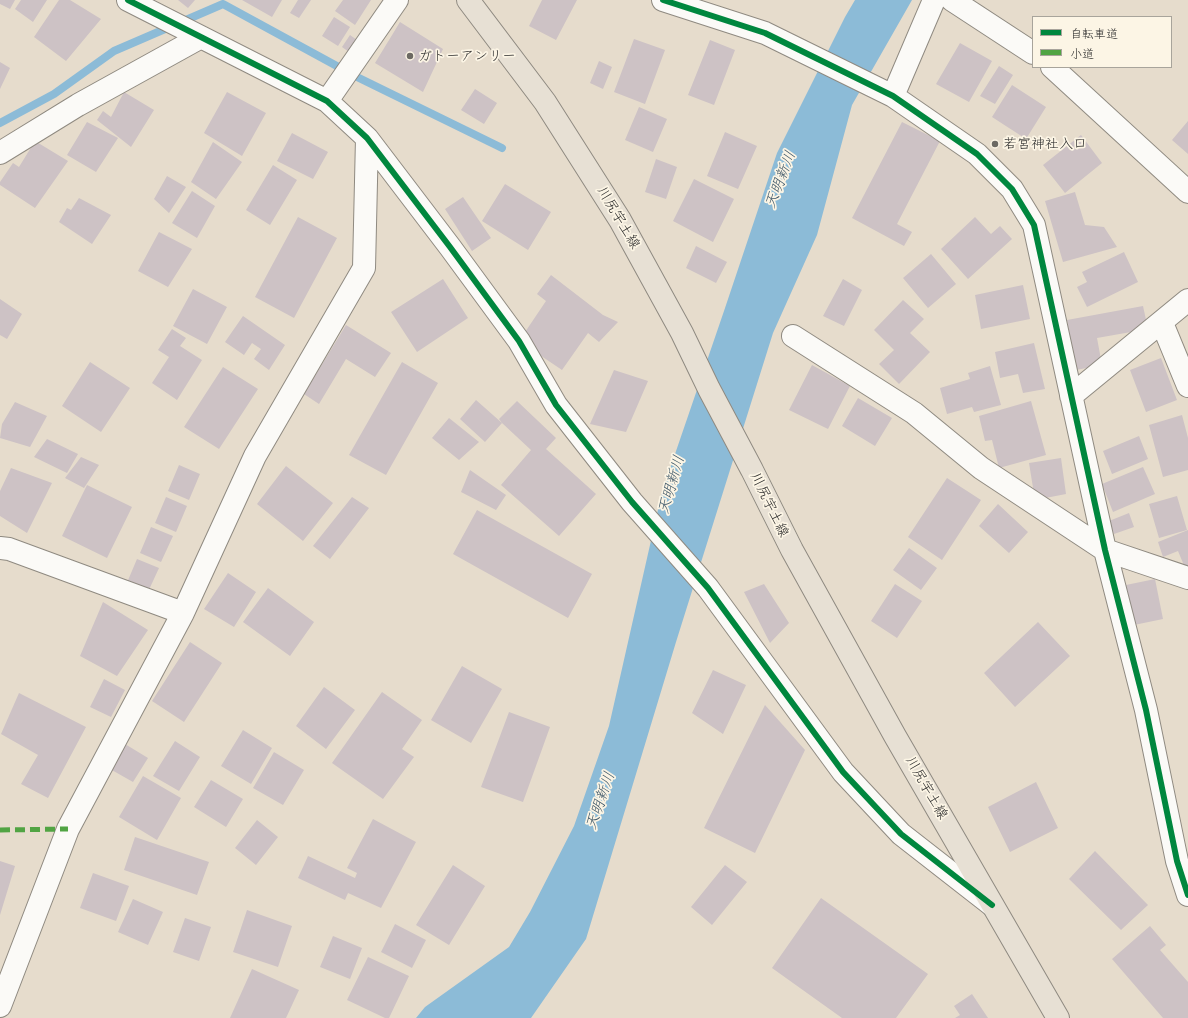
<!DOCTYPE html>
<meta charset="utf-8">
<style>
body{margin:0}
#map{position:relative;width:1188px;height:1018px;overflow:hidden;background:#e6dccc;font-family:Itim,"Klee One",sans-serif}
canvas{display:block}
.legend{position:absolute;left:1032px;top:16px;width:140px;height:52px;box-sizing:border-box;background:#fcf5e5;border:1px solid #a8a49b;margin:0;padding:5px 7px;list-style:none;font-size:12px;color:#2b2b2b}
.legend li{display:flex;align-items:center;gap:8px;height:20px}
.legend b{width:20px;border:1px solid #a8a49b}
</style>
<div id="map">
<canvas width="1188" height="1018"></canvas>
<ul class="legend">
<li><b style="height:5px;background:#00873e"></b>自転車道</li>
<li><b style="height:5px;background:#51a443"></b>小道</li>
</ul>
</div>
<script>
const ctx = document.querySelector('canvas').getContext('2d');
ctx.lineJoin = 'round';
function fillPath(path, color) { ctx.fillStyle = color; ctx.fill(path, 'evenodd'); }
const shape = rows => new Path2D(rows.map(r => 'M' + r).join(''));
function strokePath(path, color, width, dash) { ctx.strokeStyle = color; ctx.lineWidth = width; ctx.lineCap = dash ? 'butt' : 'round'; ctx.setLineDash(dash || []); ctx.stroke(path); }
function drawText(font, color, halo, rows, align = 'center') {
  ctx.font = font + ' Itim,"Klee One",sans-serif'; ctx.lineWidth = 3.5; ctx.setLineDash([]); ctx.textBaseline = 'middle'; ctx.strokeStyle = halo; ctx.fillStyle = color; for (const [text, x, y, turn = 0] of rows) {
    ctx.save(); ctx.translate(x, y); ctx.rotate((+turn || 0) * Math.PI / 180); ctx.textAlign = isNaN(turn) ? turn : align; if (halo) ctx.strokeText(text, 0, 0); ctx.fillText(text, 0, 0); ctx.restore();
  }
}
fillPath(shape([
 [855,0,912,0,852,105,817,235,773,333,676,642,586,939,531,1018,416,1018,425,1007,509,947,530,912,574,826,609,726,662,492,724,311,777,153,845,17]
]), '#8cbbd7');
strokePath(shape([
 [0,123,54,94,114,51,223,4,357,77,502,148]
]), '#8cbbd7', 8);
fillPath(shape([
 [0,0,15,0,10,9,0,4],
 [21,0,47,0,33,22,15,9],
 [59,0,70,0,101,19,66,61,34,37],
 [178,0,195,0,188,8],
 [242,0,282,0,272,17],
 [298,0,311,0,299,18,290,13],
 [343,0,371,0,355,25,335,11],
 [542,0,577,0,556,40,529,26],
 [334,17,350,27,338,46,322,36],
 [400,22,443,49,423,92,375,63],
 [350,35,357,40,349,52,342,47],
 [634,39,665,50,645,104,614,92],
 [710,40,735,50,714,105,688,95],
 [960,43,992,61,969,102,936,84],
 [599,61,612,67,603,89,590,83],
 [0,62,10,68,0,89],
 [999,66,1013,75,995,104,980,96],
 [1012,85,1046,107,1026,139,992,117],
 [475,89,497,103,484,124,461,110],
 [124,92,154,110,131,147,97,120,103,111,111,117],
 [227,92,266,113,242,156,204,133],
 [639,107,667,119,653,152,625,140],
 [1188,121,1188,154,1172,140],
 [87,122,118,138,96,172,67,155],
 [902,122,940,141,897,224,912,232,904,246,852,218],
 [725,132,757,146,738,189,707,176],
 [292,133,328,152,313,179,277,161],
 [1081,135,1102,163,1065,193,1043,165],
 [35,141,68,161,35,208,0,185,0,182,13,163,19,167],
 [213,142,242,162,216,199,191,182],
 [656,159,677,167,666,199,645,192],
 [273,165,297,180,270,225,246,210],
 [167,176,186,187,169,213,154,199],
 [694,179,734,199,713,242,673,221],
 [505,184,551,212,528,250,482,221],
 [192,191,215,206,197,238,172,223],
 [1075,192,1085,225,1104,227,1117,247,1063,262,1045,201],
 [463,197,491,238,472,251,445,209],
 [79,198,111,215,92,244,59,222,67,208,71,210],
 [298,217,337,238,294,318,255,297],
 [975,217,991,234,1000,226,1012,239,968,279,941,249],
 [159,232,192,249,168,287,138,271],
 [696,246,727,262,716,283,686,268],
 [1124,252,1138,282,1087,307,1077,287,1087,282,1082,272],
 [931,254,956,284,928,308,903,278],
 [551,275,603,315,618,322,599,342,588,333,562,370,519,341,546,301,537,294],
 [443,279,468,318,417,352,391,312],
 [843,279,862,290,844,326,823,316],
 [1023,285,1030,319,981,329,975,295],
 [193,289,227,307,207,344,173,326],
 [0,299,22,314,7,339,0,335],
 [903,300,924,319,910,333,930,352,899,384,879,364,894,350,874,330],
 [1143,306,1148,329,1097,338,1102,365,1076,370,1067,320],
 [243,316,285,345,269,370,254,359,261,349,252,343,244,355,225,342],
 [346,325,391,353,375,377,346,359,319,404,304,394],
 [172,329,186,338,180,346,202,360,177,400,152,383,169,357,158,350],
 [1034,343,1045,389,1023,393,1018,374,1000,378,995,352],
 [1161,358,1177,400,1146,412,1130,370],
 [90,362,130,388,101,432,62,406],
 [402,362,438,383,386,475,349,455],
 [812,365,850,386,828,429,789,410],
 [990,366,1001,405,974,412,972,407,947,414,940,388,970,379,968,373],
 [223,367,258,389,219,449,184,427],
 [614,370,648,381,626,432,590,424],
 [858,398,892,418,875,446,842,426],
 [476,400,502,423,499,419,517,401,556,438,546,449,596,494,559,536,501,485,531,450,502,423,485,442,460,419],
 [1031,401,1046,455,999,468,992,440,985,441,979,416],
 [15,402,47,416,30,447,0,438,2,424],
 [1182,415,1188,438,1188,470,1163,477,1149,425],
 [449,418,479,442,459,460,432,438],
 [1139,436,1148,459,1112,474,1103,451],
 [47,439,78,454,67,473,34,457],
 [81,457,99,465,84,488,65,478],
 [1061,458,1066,494,1035,500,1029,463],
 [179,465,200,474,189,500,168,491],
 [286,466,333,503,303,541,257,504],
 [1143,467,1155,494,1113,512,1102,484],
 [11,468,52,483,27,533,0,516,0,491],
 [470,470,506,495,496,510,461,492],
 [947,478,981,500,942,560,908,537],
 [87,485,132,507,107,558,62,536],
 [1177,496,1187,530,1159,538,1149,504],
 [166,497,187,506,176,532,155,523],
 [352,497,369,508,330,559,313,546],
 [998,504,1028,532,1009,553,979,526],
 [477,510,592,574,568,618,453,554],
 [1129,513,1134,527,1114,534,1109,521],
 [151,527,173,536,161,562,140,553],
 [1188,530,1188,575,1178,551,1163,557,1158,542],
 [909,548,937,568,921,590,893,570],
 [137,559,159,568,147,594,126,585],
 [228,573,256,592,234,627,204,609],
 [1155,579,1163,619,1134,625,1126,585],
 [764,584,789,623,770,643,744,592],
 [895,584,922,601,897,638,871,621],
 [268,588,314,622,290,656,243,622],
 [103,602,148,630,117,676,80,656],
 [1038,622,1070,656,1015,707,984,673],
 [190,642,222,663,184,722,152,701],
 [462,666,502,689,471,743,431,720],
 [713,670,746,685,723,734,692,713],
 [104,679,125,690,111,717,90,707],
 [324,687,355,710,326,749,296,726],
 [382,692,422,720,402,749,414,757,383,799,332,763],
 [19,693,86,727,48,798,21,784,38,755,1,734],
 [765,705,805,750,755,853,704,828],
 [509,712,550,727,523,802,481,787],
 [243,730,272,748,251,784,221,766],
 [175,741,200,757,179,791,153,776],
 [125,744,148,758,133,782,110,769],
 [274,752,304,770,283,805,253,788],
 [143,776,181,798,157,840,119,817],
 [211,780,243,799,226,827,194,807],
 [1036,782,1058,828,1010,852,988,807],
 [373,819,416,842,381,908,348,893,345,900,298,878,308,856,355,878,357,873,347,868],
 [257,820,278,837,256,865,235,848],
 [135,837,209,862,197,895,124,870],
 [1095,851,1148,905,1121,930,1069,879],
 [0,861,15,866,0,915],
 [453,865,485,886,449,945,416,925],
 [725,865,747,882,712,925,691,907],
 [93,873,129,886,116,921,80,908],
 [821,898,928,974,896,1018,842,1018,772,968],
 [133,899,163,912,148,945,118,932],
 [247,910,292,926,278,967,233,952],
 [185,918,211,927,199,961,173,952],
 [395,924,426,940,412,968,381,952],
 [1150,926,1166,945,1160,950,1188,982,1188,1018,1163,1018,1112,959],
 [333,936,362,948,350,979,320,967],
 [368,957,409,976,389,1018,385,1018,347,1000],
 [252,969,299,990,286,1018,230,1018],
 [972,994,988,1018,955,1018,960,1015,954,1006]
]), '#cdc2c5');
const minor = shape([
 [128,0,327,101,367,138,450,247,519,341,556,405,632,502,708,588,843,772,901,834,992,905],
 [663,0,765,33,893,96,977,154,1012,189,1034,225,1105,550,1146,710,1177,861,1188,895],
 [952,0,1033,53],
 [1052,67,1188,192],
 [893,96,934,0],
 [327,101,397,0],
 [0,153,78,105,201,37],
 [1162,323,1188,386],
 [793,336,914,413,981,468,1105,550,1188,578],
 [1071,396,1188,300],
 [0,548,9,549,183,613],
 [0,1006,68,829,183,613,255,456,364,268,367,138]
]);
const major = shape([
 [468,0,545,102,620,220,682,333,709,389,752,470,792,550,895,736,1058,1018]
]);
strokePath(minor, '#8f8a81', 24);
strokePath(major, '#8f8a81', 24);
strokePath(minor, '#fbfaf7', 22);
strokePath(major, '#e7e0d4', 22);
strokePath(shape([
 [0,830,68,829]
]), '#51a443', 5, [10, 5]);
strokePath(shape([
 [128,0,327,101,367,138,450,247,519,341,556,405,632,502,708,588,843,772,901,834,992,905],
 [663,0,765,33,893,96,977,154,1012,189,1034,225,1105,550,1146,710,1177,861,1188,895]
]), '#00873e', 6);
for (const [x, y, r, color] of [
 [410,56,4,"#6c6963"],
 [995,144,4,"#6c6963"]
]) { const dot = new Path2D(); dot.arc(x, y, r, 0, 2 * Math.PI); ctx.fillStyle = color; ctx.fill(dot); strokePath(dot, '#fcf5e5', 1.5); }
drawText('14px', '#2b2b2b', '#fcf5e5', [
 ["ガトーアンリー",418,56],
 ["若宮神社入口",1003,144]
], 'left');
drawText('14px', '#2b2b2b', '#fcf5e5', [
 ["川尻宇土線",618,218,59],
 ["川尻宇土線",769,505,64],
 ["川尻宇土線",926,788,60]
]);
drawText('italic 15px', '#3f5869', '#fcf5e5', [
 ["天明新川",781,180,-69],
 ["天明新川",672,485,-74],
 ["天明新川",601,801,-71]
]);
</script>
